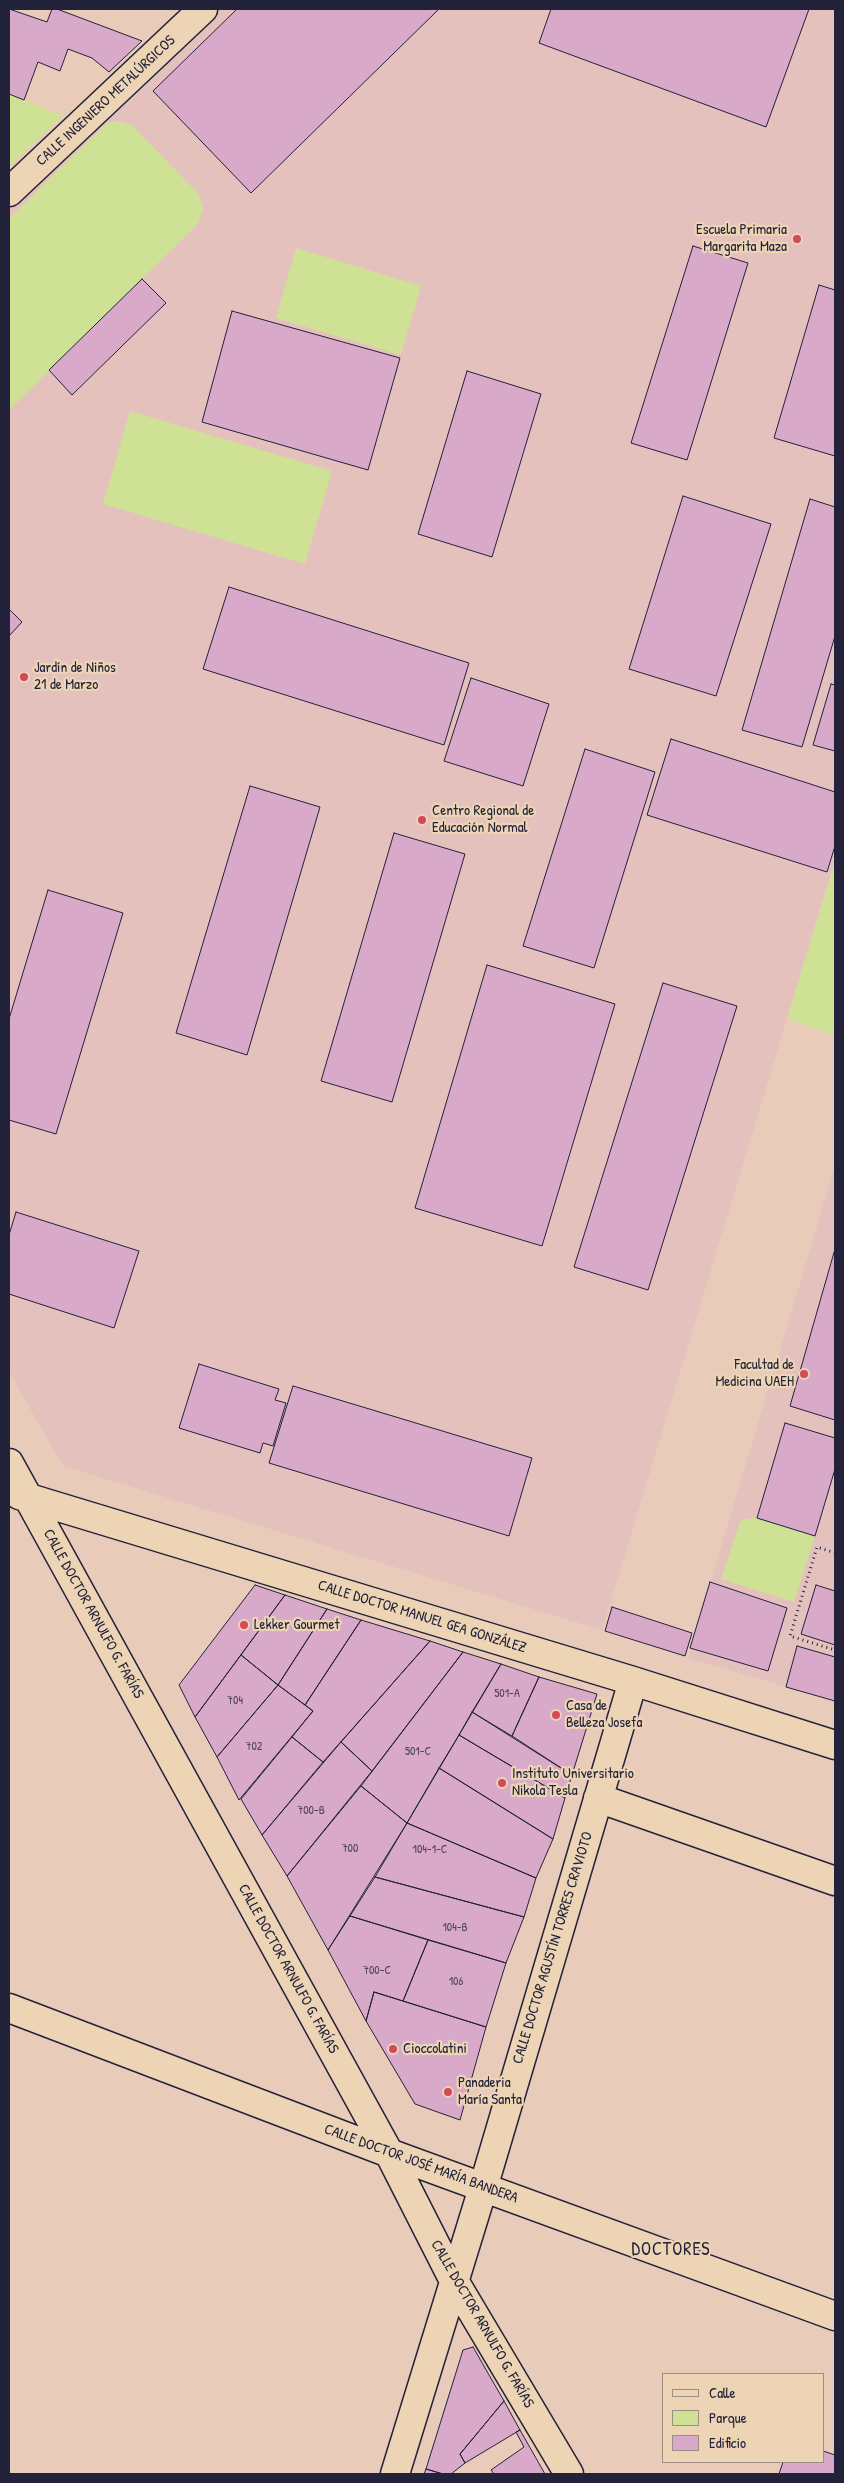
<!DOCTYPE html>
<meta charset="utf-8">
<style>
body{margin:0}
#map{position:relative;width:844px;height:2483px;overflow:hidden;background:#e8cbb8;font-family:"Patrick Hand",sans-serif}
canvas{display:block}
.frame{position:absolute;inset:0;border:10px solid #22223b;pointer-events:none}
.legend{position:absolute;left:662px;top:2373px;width:162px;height:90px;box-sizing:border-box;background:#ecd4b4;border:1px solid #9b8d84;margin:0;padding:6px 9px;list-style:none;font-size:15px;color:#22223b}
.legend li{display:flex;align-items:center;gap:10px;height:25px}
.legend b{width:25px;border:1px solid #9b8d84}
</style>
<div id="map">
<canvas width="844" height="2483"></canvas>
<div class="frame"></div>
<ul class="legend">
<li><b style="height:6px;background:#ecd4b4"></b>Calle</li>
<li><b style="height:14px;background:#cfe195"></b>Parque</li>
<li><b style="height:14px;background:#d9a9c9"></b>Edificio</li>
</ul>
</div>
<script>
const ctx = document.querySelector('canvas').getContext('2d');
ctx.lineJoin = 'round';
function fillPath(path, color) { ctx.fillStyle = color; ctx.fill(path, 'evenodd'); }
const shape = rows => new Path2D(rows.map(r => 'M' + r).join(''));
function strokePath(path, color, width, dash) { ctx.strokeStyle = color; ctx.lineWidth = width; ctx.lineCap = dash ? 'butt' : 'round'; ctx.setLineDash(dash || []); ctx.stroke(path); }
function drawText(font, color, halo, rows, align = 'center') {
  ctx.font = font + ' "Patrick Hand",sans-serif'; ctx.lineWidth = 4.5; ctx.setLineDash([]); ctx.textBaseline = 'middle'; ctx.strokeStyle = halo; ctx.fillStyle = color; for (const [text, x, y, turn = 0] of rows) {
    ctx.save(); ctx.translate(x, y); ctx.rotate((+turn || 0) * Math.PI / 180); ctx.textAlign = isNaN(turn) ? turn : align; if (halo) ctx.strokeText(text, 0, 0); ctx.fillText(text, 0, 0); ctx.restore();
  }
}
fillPath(shape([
 [215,9,835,9,835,860,602,1630,63,1466,9,1372,9,208],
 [835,1166,835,1701,688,1658]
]), '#e4c1bd');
fillPath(shape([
 [9,94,63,115,9,167],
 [119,121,132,125,199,194,203,209,198,224,9,410,9,218,107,123],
 [296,248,421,286,401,355,276,318],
 [130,411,332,471,305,564,103,504],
 [835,860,835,1035,787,1019],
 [757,1518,815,1536,794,1602,721,1579,741,1519]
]), '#cfe195');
const building = shape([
 [9,9,47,22,52,9,57,9,142,41,109,72,92,58,68,49,60,71,38,62,24,100,9,94,9,9],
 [237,9,439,9,251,193,153,91,237,9],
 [551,9,809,9,766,127,539,43,551,9],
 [693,246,748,263,687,460,631,443,693,246],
 [142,279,166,303,72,395,49,370,142,279],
 [819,285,835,290,835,456,774,438,819,285],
 [232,311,400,358,368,470,202,422,232,311],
 [467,371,541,394,492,557,418,534,467,371],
 [683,496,771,524,716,696,629,669,683,496],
 [810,499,835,507,835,636,802,747,742,730,810,499],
 [229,587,469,663,444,745,203,669,229,587],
 [9,609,22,622,9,636,9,609],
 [471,678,549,704,523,786,444,761,471,678],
 [831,684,835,685,835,751,813,745,831,684],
 [671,739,835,792,835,846,827,872,647,815,671,739],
 [585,749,655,772,594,968,523,946,585,749],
 [250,786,320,807,247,1055,176,1033,250,786],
 [394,833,465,854,392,1102,321,1081,394,833],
 [48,890,123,913,56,1134,9,1120,9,1019,48,890],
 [487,965,615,1004,542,1246,415,1208,487,965],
 [663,983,737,1006,648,1290,574,1267,663,983],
 [16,1212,139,1251,114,1328,9,1294,9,1235,16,1212],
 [835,1249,835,1420,790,1406,835,1249],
 [199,1364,279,1389,275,1400,286,1403,273,1446,263,1443,260,1453,179,1428,199,1364],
 [293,1386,532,1458,509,1536,269,1463,293,1386],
 [785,1423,835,1438,835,1469,815,1536,757,1518,785,1423],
 [710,1582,787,1608,768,1671,690,1648,710,1582],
 [255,1585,285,1595,195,1717,179,1685,255,1585],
 [816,1585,835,1591,835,1645,801,1634,816,1585],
 [285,1595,327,1609,278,1685,241,1655,285,1595],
 [612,1607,692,1633,685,1656,605,1631,612,1607],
 [327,1609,361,1620,305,1705,278,1685,327,1609],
 [361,1620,430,1641,323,1762,292,1737,313,1711,305,1705,361,1620],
 [430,1641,463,1652,372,1771,341,1742,430,1641],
 [797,1646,835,1657,835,1701,786,1687,797,1646],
 [463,1652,501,1664,407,1823,361,1786,463,1652],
 [241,1655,278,1685,217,1757,195,1717,241,1655],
 [501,1664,539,1677,512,1736,472,1712,501,1664],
 [539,1677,597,1694,572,1775,512,1736,539,1677],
 [278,1685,313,1711,239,1800,217,1757,278,1685],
 [472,1712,572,1775,565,1798,459,1735,472,1712],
 [459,1735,565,1798,553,1839,439,1768,459,1735],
 [292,1737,323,1762,262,1835,241,1799,292,1737],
 [341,1742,372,1771,287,1876,262,1835,341,1742],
 [439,1768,553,1839,536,1878,407,1823,439,1768],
 [361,1786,407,1823,328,1950,287,1876,361,1786],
 [407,1823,536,1878,524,1917,375,1877,407,1823],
 [375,1877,524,1917,506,1963,350,1916,375,1877],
 [350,1916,428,1940,403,2001,374,1992,366,2021,328,1950,350,1916],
 [428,1940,506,1963,486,2027,403,2001,428,1940],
 [374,1992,486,2027,460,2120,415,2104,366,2021,374,1992],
 [473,2347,504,2401,460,2454,465,2463,451,2474,443,2474,426,2469,463,2350,473,2347],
 [504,2401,520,2430,465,2463,460,2454,504,2401],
 [520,2430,545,2474,494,2474,491,2470,524,2447,516,2432,520,2430],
 [823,2451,835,2455,835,2474,779,2474,783,2462,823,2462,823,2451],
 [426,2469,443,2474,424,2474,426,2469]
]);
fillPath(building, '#d9a9c9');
strokePath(building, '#22223b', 1);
const minor = shape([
 [9,192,203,9],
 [9,1463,389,2153,453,2279,569,2474],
 [19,1495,633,1681,835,1745],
 [598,1798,835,1881],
 [9,2008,389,2153,835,2316],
 [395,2474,483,2188,633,1681]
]);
strokePath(minor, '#22223b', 31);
strokePath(shape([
 [835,1553,817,1547,790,1636,835,1650]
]), '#22223b', 3, [1, 4]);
strokePath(minor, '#ecd4b4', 28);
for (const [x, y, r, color] of [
 [797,239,5,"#d1495b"],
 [24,677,5,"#d1495b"],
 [422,820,5,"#d1495b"],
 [804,1374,5,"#d1495b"],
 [244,1625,5,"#d1495b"],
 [556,1715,5,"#d1495b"],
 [502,1783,5,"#d1495b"],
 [393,2049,5,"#d1495b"],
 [448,2092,5,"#d1495b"]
]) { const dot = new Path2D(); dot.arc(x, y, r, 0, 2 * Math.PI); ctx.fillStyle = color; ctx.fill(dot); strokePath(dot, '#ecd4b4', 2); }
drawText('12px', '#50445e', null, [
 ["501-A",507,1694],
 ["704",235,1701],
 ["702",254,1747],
 ["501-C",418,1752],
 ["700-B",311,1811],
 ["700",350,1849],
 ["104-1-C",430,1850],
 ["104-B",455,1928],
 ["700-C",377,1971],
 ["106",456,1982]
]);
drawText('15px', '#22223b', '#ecd4b4', [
 ["CALLE INGENIERO METALÚRGICOS",106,101,-43],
 ["CALLE DOCTOR ARNULFO G. FARÍAS",93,1614,61],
 ["CALLE DOCTOR MANUEL GEA GONZÁLEZ",422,1617,17],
 ["CALLE DOCTOR AGUSTÍN TORRES CRAVIOTO",553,1948,-73],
 ["CALLE DOCTOR ARNULFO G. FARÍAS",288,1969,61],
 ["CALLE DOCTOR JOSÉ MARÍA BANDERA",421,2164,20],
 ["CALLE DOCTOR ARNULFO G. FARÍAS",482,2324,60]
]);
drawText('15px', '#22223b', '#ecd4b4', [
 ["Escuela Primaria",787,230,"right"],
 ["Margarita Maza",787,247,"right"],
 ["Jardín de Niños",34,668],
 ["21 de Marzo",34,685],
 ["Centro Regional de",432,811],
 ["Educación Normal",432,828],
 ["Facultad de",794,1365,"right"],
 ["Medicina UAEH",794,1382,"right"],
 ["Lekker Gourmet",254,1625],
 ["Casa de",566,1706],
 ["Belleza Josefa",566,1723],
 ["Instituto Universitario",512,1774],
 ["Nikola Tesla",512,1791],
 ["Cioccolatini",403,2049],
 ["Panaderia",458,2083],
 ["María Santa",458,2100]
], 'left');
ctx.letterSpacing = '1px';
drawText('18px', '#22223b', '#ecd4b4', [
 ["DOCTORES",671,2250]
]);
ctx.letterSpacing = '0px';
</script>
